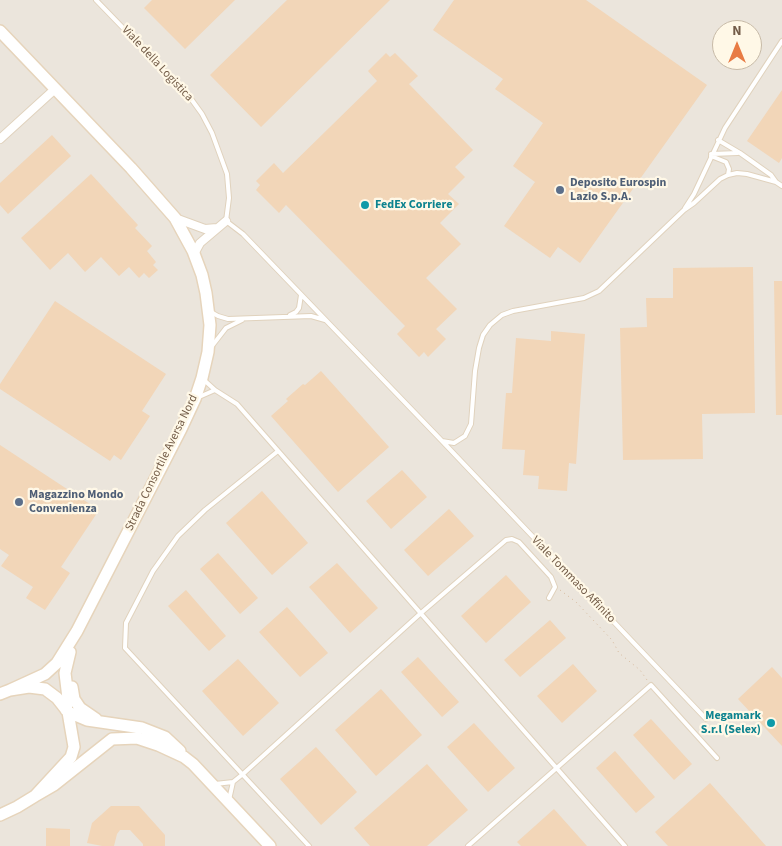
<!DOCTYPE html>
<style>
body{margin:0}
#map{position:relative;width:782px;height:846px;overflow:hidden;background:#fcf5e1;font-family:"Source Sans 3",sans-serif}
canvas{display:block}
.north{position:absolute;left:712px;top:20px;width:50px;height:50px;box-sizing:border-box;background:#fff8e7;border:1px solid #c7baa7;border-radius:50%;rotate:0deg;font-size:14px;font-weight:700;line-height:20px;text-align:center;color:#735c48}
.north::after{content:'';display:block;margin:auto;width:18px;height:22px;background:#e87b44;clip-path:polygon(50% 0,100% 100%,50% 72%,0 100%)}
</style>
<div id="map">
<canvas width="782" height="846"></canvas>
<div class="north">N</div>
</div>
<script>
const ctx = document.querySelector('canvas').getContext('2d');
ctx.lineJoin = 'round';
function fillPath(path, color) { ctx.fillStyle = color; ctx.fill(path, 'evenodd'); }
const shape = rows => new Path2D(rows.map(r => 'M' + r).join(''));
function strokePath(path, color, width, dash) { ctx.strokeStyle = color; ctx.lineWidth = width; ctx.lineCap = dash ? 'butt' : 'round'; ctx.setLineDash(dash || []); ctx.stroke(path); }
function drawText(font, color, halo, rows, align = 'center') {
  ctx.font = font + ' "Source Sans 3",sans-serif'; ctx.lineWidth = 4.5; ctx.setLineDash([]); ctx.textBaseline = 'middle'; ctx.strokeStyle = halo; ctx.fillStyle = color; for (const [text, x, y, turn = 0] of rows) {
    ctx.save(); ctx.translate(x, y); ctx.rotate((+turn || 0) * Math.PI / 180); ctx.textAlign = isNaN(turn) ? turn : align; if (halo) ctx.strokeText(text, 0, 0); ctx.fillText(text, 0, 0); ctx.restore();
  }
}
fillPath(shape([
 [0,0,782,0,782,846,0,846],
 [722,30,752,30,752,60,722,60]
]), '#ebe5dc');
fillPath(shape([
 [152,0,235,0,185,49,144,8],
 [287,0,390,0,261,127,210,75],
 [454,0,586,0,707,85,580,263,558,247,550,258,504,226,535,182,513,166,543,123,495,89,503,79,433,30],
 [386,53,390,57,395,53,418,76,409,84,473,150,455,167,465,177,448,194,459,204,440,223,461,244,426,278,457,309,436,329,446,339,428,357,424,352,419,357,397,334,405,326,286,205,279,213,256,190,260,185,256,181,274,163,283,173,377,81,368,71],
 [782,90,782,158,779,163,747,141],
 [52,135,71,156,8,214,0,205,0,183],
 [91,174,138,225,135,228,152,246,147,251,156,262,153,265,158,270,149,278,144,273,139,278,129,267,119,276,101,257,85,272,68,253,50,270,21,238],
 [753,267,755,413,702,414,703,459,623,460,620,328,647,327,646,298,673,298,673,268],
 [774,281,782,281,782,415,776,415],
 [55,301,166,374,142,411,150,416,121,460,114,455,110,461,0,389,0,384],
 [551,331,585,334,576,464,569,463,567,491,538,489,539,476,523,475,525,450,502,449,506,393,512,393,516,338,551,341],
 [321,371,389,447,338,492,271,416,288,401,286,399,303,384,305,385],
 [0,445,99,510,61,567,70,573,45,610,26,598,33,587,1,566,9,555,0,549],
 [402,470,427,497,391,529,366,501],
 [262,491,308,543,272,575,226,523],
 [449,509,474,536,428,576,404,550],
 [218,553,258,598,240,614,200,569],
 [337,563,378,608,350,633,309,587],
 [506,575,531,602,486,643,461,616],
 [186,590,226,636,209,651,168,606],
 [287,607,328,653,300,677,259,632],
 [550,620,566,638,520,677,504,660],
 [418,657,459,702,442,717,401,672],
 [238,659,279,703,243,736,202,691],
 [573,664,597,691,562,723,537,696],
 [772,667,782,678,782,746,738,699],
 [381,689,422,735,376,776,335,730],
 [651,719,692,764,674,780,633,735],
 [474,723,515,768,488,792,447,747],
 [316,747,357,792,321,825,280,779],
 [615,751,655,797,636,813,596,768],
 [427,764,468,810,427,846,370,846,354,828],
 [710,783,766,846,668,846,655,832],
 [111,806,139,806,165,835,165,846,143,846,143,844,130,830,120,830,117,834,114,846,102,846,87,843,92,823],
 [554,809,587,846,521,846,517,842],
 [46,828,70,829,70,846,46,846]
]), '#f2d6b8');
const lane = shape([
 [96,0,189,96,202,114,212,133,227,174,229,198,226,221,243,234,442,441,454,443,465,436,471,424,475,371,479,348,483,335,490,325,502,315,513,311,584,298,599,291,684,210,694,203,720,179,728,175,737,173,747,174,776,182],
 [718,140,740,153,771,175,776,182,782,186],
 [711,154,738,153],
 [711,156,726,162,729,169,728,175],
 [685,208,694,194,725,128,782,41],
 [211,312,218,316,228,319,311,316,325,320],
 [290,315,296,312,299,308,301,295],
 [212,346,226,328,242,320],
 [204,380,215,390,237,404,625,846],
 [199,397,215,390],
 [442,441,706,719],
 [278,451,205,510,178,536,153,571,126,623,125,648,309,846],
 [215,784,233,782,243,774,421,613,506,540,512,539,519,542,551,577,555,587,549,598],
 [229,800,233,782],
 [468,846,651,685,717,758]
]);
const street = shape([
 [0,139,55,89],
 [175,218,205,229,217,228],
 [194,254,200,243,226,221]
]);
const secondary = shape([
 [0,31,131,168,175,218,193,251,202,275,206,293,210,325,208,352,202,378,195,399,181,429,77,631,57,663,45,674,10,690],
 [72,687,74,699,80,708,96,719],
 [0,694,10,690,29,687,45,689,57,698,68,712,74,747,71,757,35,796,17,807,0,815],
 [66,710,68,698,65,673,70,652],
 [68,712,87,720,142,728,165,737,180,751],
 [35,796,54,785,112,739,137,738,158,745,184,757,193,764,270,846]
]);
strokePath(lane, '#e0d2bd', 6);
strokePath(street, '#e0d2bd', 10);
strokePath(secondary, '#e6d4bb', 14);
strokePath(shape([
 [560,590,576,602,612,640,619,653,640,670,647,680]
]), '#d6b99c', 1, [1, 4]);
strokePath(lane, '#fff', 4);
strokePath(street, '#fff', 8);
strokePath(secondary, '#fff', 11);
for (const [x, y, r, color] of [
 [560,190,5,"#5c6f8a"],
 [365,205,5,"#0f9aa8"],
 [19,502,5,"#5c6f8a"],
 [771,723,5,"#0f9aa8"]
]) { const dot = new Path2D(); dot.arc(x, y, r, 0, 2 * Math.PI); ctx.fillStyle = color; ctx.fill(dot); strokePath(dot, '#fff8e7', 2); }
drawText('12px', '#735c48', '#fff8e7', [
 ["Viale della Logistica",157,64,47],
 ["Strada Consortile Aversa Nord",162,463,-64],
 ["Viale Tommaso Affinito",573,580,46]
]);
drawText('bold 12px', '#4e5e75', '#fff8e7', [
 ["Deposito Eurospin",570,183],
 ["Lazio S.p.A.",570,197],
 ["Magazzino Mondo",29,495],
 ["Convenienza",29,509]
], 'left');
drawText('bold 12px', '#0d838f', '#fff8e7', [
 ["FedEx Corriere",375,205],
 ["Megamark",761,716,"right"],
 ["S.r.l (Selex)",761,730,"right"]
], 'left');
</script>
